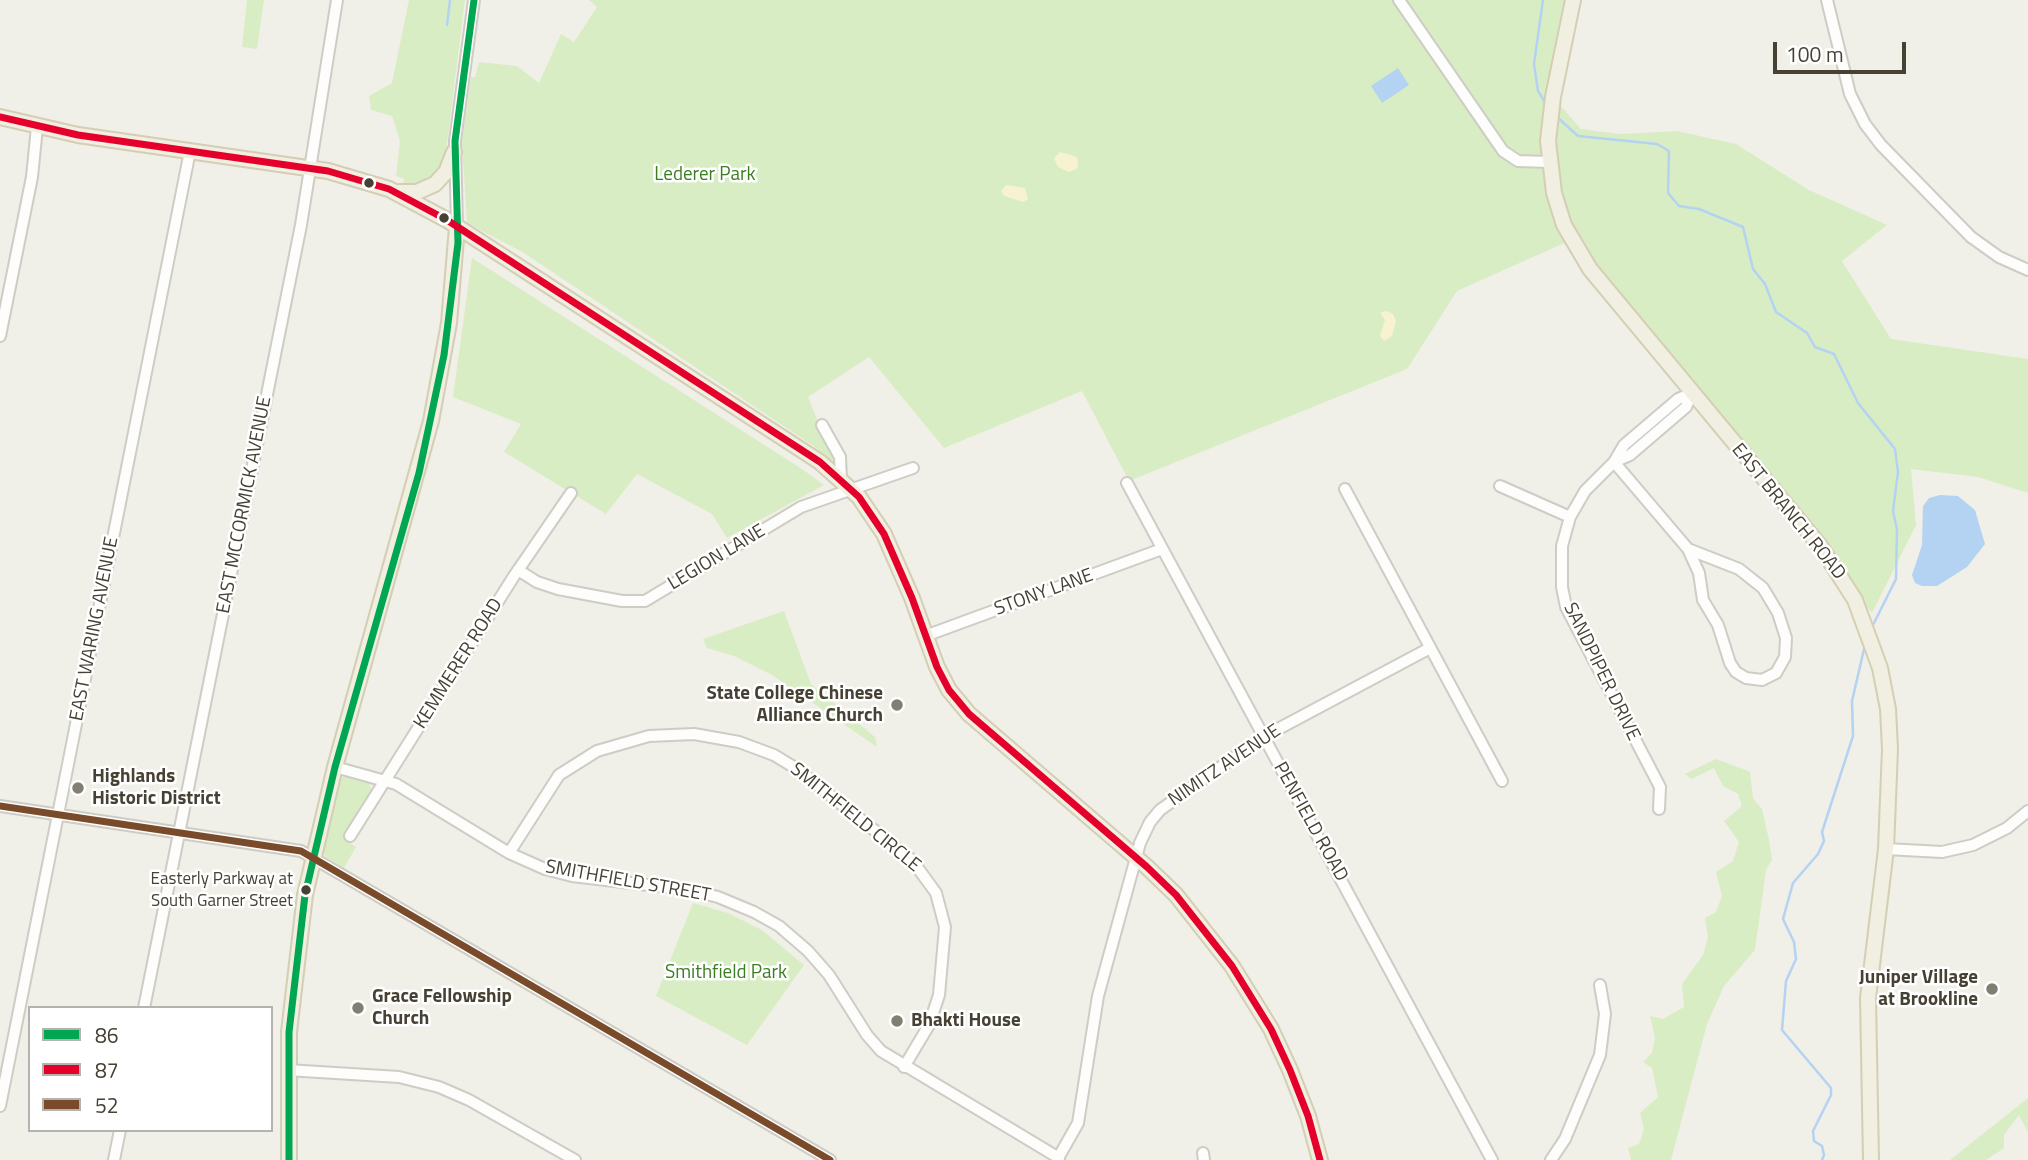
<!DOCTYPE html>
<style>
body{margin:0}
#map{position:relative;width:2028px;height:1160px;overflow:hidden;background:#f0efe8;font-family:"Titillium Web",sans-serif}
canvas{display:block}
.legend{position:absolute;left:28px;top:1006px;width:245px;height:126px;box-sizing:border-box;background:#fff;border:2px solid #b5b3ad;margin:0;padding:9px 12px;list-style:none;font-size:21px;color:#474133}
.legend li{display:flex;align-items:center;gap:14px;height:35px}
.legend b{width:35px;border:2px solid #b5b3ad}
.scale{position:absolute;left:1773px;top:42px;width:133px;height:32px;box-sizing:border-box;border:4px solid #474133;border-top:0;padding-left:9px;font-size:21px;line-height:24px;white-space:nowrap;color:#474133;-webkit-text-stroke:5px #fff;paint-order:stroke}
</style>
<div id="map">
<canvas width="2028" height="1160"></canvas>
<ul class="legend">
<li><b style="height:9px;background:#00a651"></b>86</li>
<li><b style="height:9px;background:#e4002b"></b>87</li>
<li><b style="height:9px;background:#7a4b2a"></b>52</li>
</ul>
<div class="scale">100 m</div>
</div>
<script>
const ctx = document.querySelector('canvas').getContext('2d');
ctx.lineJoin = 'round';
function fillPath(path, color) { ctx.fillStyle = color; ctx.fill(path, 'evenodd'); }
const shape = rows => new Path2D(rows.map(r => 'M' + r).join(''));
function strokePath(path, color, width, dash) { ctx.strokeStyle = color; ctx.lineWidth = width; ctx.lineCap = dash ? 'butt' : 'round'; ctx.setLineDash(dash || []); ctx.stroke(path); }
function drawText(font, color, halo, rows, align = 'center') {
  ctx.font = font + ' "Titillium Web",sans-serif'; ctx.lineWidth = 5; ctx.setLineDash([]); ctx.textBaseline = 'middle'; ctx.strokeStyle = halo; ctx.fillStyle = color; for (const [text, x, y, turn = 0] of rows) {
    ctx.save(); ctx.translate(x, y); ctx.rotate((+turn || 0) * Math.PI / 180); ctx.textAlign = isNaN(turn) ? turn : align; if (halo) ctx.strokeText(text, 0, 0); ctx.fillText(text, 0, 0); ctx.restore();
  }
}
fillPath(shape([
 [247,0,264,0,257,49,242,47],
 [409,0,465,0,445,160,440,174,421,187,403,186,404,179,396,176,400,141,392,116,371,110,369,96,392,83],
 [589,0,1573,0,1553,97,1581,129,1620,134,1677,131,1736,144,1809,190,1887,225,1842,261,1891,339,2028,359,2028,493,1978,477,1911,469,1916,525,1872,613,1571,240,1457,291,1407,369,1129,481,1082,391,944,448,869,357,808,397,835,463,812,445,524,253,467,223,462,142,471,77,475,77,479,62,517,66,539,83,561,34,574,42,597,7],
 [472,258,802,469,824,485,727,538,712,514,637,474,606,514,504,452,521,424,453,397],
 [784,611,811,684,875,737,877,747,772,675,734,656,707,648,703,639],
 [1716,759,1750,772,1753,798,1762,809,1769,840,1772,860,1766,870,1755,950,1724,986,1707,1024,1671,1160,1631,1160,1628,1148,1639,1144,1644,1129,1640,1113,1658,1097,1652,1068,1643,1062,1652,1053,1655,1038,1650,1016,1663,1019,1684,1007,1682,984,1703,955,1708,937,1705,918,1716,912,1722,896,1716,872,1733,861,1739,842,1724,821,1742,806,1738,794,1723,786,1714,768,1691,779,1685,774],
 [352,777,369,783,372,791,346,833,347,841,356,847,344,868,326,857,322,851,339,781,343,777],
 [693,903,728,913,762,930,804,965,747,1045,656,996],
 [2028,1098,2028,1132,2019,1115,2004,1135,2004,1148,1986,1160,1950,1160]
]), '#d9edc5');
fillPath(shape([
 [1060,152,1077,157,1078,168,1069,172,1058,167,1054,158],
 [1006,185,1025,188,1028,199,1023,202,1004,196,1001,191],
 [1387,311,1393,314,1396,321,1392,336,1384,341,1380,336,1385,320,1380,313]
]), '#f7f3d0');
fillPath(shape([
 [1398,68,1409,85,1382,103,1371,86],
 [1940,495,1958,496,1975,510,1985,544,1967,567,1937,586,1922,586,1915,583,1912,575,1922,545,1923,506,1929,498]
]), '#b4d3f2');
strokePath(shape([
 [1543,0,1534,64,1538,91,1546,104],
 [447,25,450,0],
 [1557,117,1578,136,1657,144,1669,151,1668,193,1679,206,1699,209,1743,227,1753,269,1765,284,1776,312,1807,333,1815,347,1834,354,1858,403,1895,449,1898,472,1893,511,1897,530,1896,579,1871,629],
 [1822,1160,1824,1155,1822,1146,1814,1141,1813,1131,1831,1095,1831,1088,1782,1030,1786,981,1796,959,1794,942,1783,919,1793,883,1818,854,1824,841,1822,832,1853,736,1852,701,1865,645]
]), '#b4d3f2', 2.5);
const minor = shape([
 [1399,0,1503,151,1518,161,1549,162],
 [1827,0,1850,94,1865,124,1881,145,1971,237,1999,257,2028,270],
 [457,227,455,141,474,0],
 [0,336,32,177,37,127],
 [822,425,840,457,841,480],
 [1614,462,1688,549,1699,573,1703,600,1718,625,1730,663,1736,672,1746,678,1762,680,1776,673,1785,657,1786,638,1778,613,1763,588,1739,569,1688,549],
 [1614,462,1630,455,1686,407,1692,393],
 [1127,483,1492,1160],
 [1500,486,1570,517],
 [1345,489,1502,781],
 [518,570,537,582,558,589,622,601,645,601,801,507,913,468],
 [925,636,1162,549],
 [335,767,396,784,509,853,545,869,572,876,690,890,718,897,754,912,779,926,808,951,829,975,867,1035,881,1051,1059,1158],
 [0,806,301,851,830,1160],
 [1659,809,1660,787,1566,607,1562,587,1562,546,1570,517,1585,491,1614,462,1624,445,1678,399,1692,393],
 [350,836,514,576,571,493],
 [1886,849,1942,852,1973,845,2007,828,2028,811],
 [509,853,559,775,597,751,649,736,694,734,739,742,774,755,797,769,912,860,936,893,945,927,939,995,929,1025,904,1067],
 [144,1008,301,225,337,0],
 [287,1070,399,1077,439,1087,469,1100,575,1160],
 [0,1106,190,151],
 [1203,1153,1204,1160],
 [114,1160,120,1130],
 [1057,1160,1078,1123,1098,996,1140,843,1150,822,1160,810,1263,737,1430,648],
 [1551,1160,1565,1139,1600,1055,1605,1014,1600,985]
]);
const major = shape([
 [1573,0,1553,97,1548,141,1554,193,1564,225,1590,269,1821,547,1855,600,1880,668,1888,709,1890,749,1886,849,1868,998,1871,1160],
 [0,117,78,135,328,171,389,189,447,220,820,462,859,497,884,534,912,598,937,667,949,690,969,714,1147,867,1176,895,1232,966,1271,1029,1290,1070,1308,1116,1320,1160],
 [399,192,417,192,435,184,446,172,454,152],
 [289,1160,289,1032,305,895,335,767,431,421,449,323,457,227]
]);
strokePath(minor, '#ceccc5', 14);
strokePath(major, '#d4ceb3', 18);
strokePath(minor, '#fdfdfc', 10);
strokePath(major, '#f1eee2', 14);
strokePath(shape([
 [289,1160,289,1032,305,895,335,767,419,473,444,355,458,243,455,141,474,0]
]), '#00a651', 7);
strokePath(shape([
 [0,117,78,135,328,171,389,189,447,220,820,462,859,497,884,534,912,598,937,667,949,690,969,714,1147,867,1176,895,1232,966,1271,1029,1290,1070,1308,1116,1320,1160]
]), '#e4002b', 7);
strokePath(shape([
 [0,806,301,851,830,1160]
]), '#7a4b2a', 7);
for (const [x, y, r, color] of [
 [369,183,6,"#474133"],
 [444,218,6,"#474133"],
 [897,705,7,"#827e72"],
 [78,788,7,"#827e72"],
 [306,890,6,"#474133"],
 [1992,989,7,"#827e72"],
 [358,1008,7,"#827e72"],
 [897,1021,7,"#827e72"]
]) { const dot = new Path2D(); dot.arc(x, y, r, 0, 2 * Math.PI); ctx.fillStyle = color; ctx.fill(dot); strokePath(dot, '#fff', 2.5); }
drawText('17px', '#474133', '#fff', [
 ["Easterly Parkway at",293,880],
 ["South Garner Street",293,902]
], 'right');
drawText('19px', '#3a7e21', '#fff', [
 ["Lederer Park",705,175],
 ["Smithfield Park",726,973]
]);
drawText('19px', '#474133', '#fff', [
 ["EAST MCCORMICK AVENUE",245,505,-79],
 ["EAST BRANCH ROAD",1788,512,51],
 ["LEGION LANE",717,558,-31],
 ["STONY LANE",1044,593,-20],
 ["EAST WARING AVENUE",95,629,-79],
 ["KEMMERER ROAD",459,664,-58],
 ["SANDPIPER DRIVE",1601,672,64],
 ["NIMITZ AVENUE",1225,766,-34],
 ["SMITHFIELD CIRCLE",855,818,39],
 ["PENFIELD ROAD",1310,822,61],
 ["SMITHFIELD STREET",628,882,10]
]);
drawText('bold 19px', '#474133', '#fff', [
 ["State College Chinese",883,694,"right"],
 ["Alliance Church",883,716,"right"],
 ["Highlands",92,777],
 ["Historic District",92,799],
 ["Juniper Village",1978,978,"right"],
 ["at Brookline",1978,1000,"right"],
 ["Grace Fellowship",372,997],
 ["Church",372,1019],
 ["Bhakti House",911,1021]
], 'left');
</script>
